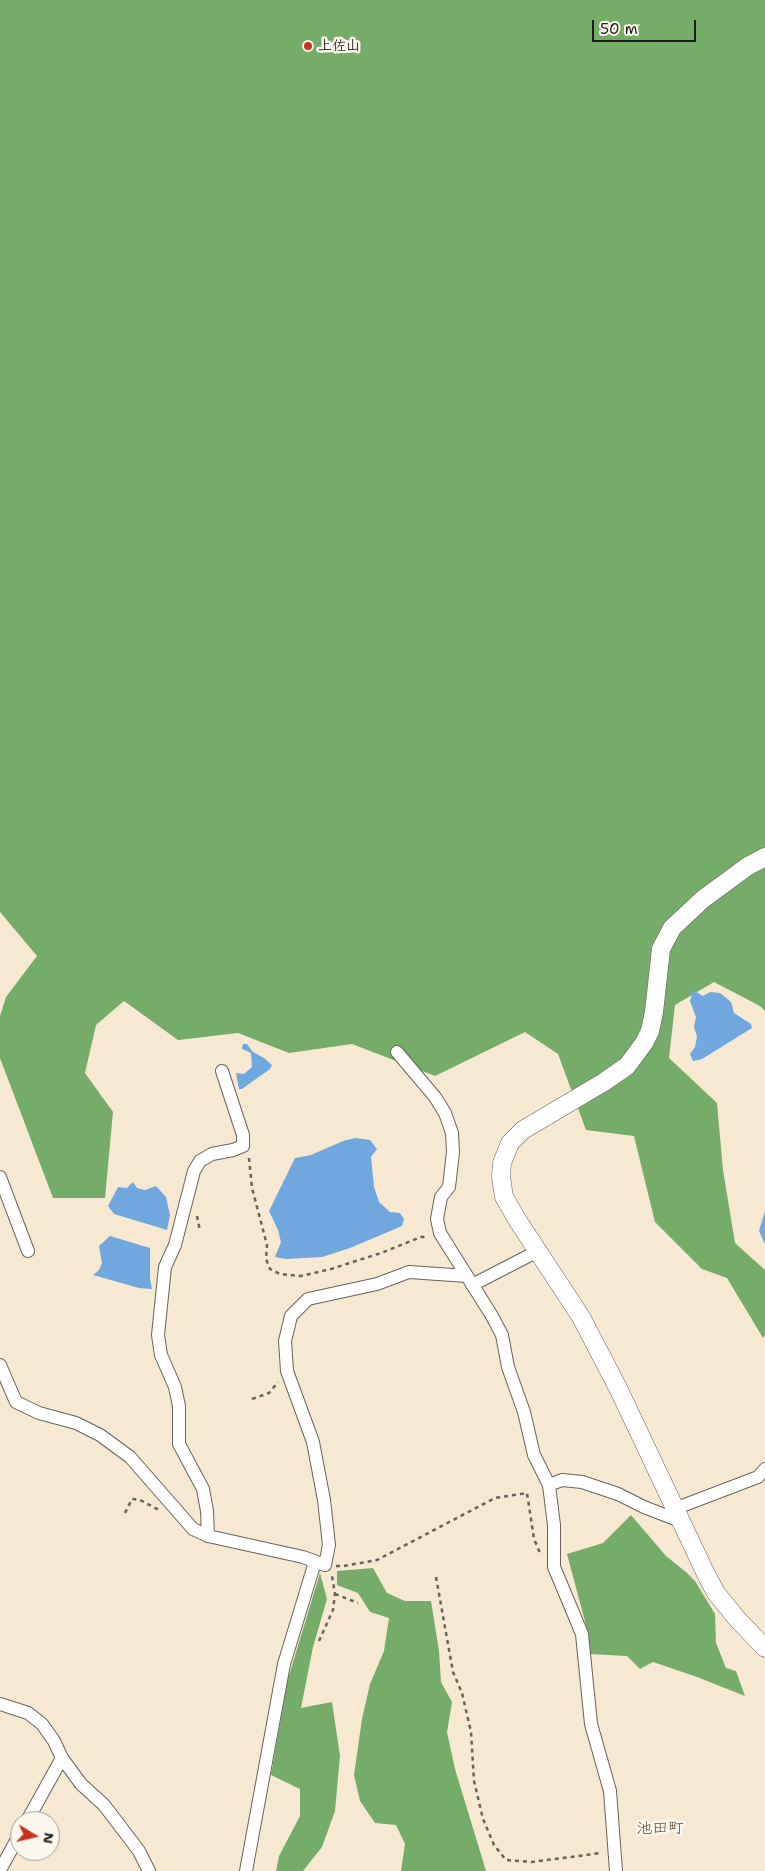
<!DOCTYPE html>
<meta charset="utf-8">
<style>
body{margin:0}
#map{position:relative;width:765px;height:1871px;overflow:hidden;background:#f6e8d1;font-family:"Shantell Sans",sans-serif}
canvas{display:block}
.north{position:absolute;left:10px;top:1811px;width:50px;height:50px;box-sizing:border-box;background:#fbf7ec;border:1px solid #a29f99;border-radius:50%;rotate:99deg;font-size:14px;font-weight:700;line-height:20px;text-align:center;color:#1c1c1c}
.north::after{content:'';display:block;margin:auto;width:18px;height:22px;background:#c8321e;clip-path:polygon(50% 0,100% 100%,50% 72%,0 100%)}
.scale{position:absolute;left:592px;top:20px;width:104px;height:22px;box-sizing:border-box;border:2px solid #1c1c1c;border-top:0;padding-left:6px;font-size:15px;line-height:18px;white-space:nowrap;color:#1c1c1c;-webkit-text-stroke:4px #fbf7ec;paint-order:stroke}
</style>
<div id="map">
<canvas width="765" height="1871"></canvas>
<div class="north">N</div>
<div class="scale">50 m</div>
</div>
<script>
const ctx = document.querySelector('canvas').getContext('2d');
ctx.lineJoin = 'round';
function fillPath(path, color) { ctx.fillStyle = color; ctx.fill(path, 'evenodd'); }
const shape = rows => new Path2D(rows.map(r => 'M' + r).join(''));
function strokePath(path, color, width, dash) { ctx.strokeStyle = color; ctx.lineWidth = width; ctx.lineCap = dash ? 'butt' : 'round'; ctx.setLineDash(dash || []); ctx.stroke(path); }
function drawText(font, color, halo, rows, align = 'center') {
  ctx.font = font + ' "Shantell Sans","Klee One",sans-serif'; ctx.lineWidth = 5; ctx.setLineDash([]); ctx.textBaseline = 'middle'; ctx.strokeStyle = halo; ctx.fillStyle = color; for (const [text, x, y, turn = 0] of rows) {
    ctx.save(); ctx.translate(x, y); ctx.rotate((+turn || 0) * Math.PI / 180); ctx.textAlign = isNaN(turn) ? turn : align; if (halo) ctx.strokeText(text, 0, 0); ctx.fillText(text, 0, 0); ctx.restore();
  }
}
fillPath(shape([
 [0,0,765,0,765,1011,760,1006,714,982,675,1005,669,1058,717,1103,723,1170,735,1243,765,1270,765,1335,763,1338,727,1278,702,1269,655,1222,634,1136,586,1130,558,1054,525,1032,435,1076,352,1044,289,1053,238,1033,178,1040,124,1001,96,1025,85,1073,113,1112,105,1198,53,1198,0,1058,0,1016,6,997,37,956,0,912],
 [631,1515,666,1556,686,1572,695,1581,715,1614,716,1643,726,1668,736,1671,745,1696,697,1677,653,1662,640,1669,627,1656,590,1654,587,1629,567,1554,603,1543],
 [373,1568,387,1593,405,1601,431,1601,439,1651,441,1682,452,1702,447,1732,455,1769,486,1871,401,1871,405,1844,396,1825,375,1823,360,1801,354,1775,362,1719,370,1684,384,1651,389,1618,370,1612,358,1593,337,1585,337,1571],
 [320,1573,327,1599,313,1647,301,1708,332,1702,340,1756,335,1811,322,1847,303,1871,276,1871,279,1856,300,1816,300,1789,271,1775,288,1679]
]), '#75ac6a');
fillPath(shape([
 [693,990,703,996,710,992,720,993,731,1002,734,1013,751,1024,752,1028,702,1059,693,1061,690,1054,695,1047,697,1037,694,1027,696,1017,690,1001],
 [243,1044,247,1044,253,1052,264,1058,272,1065,270,1069,242,1089,239,1089,236,1073,244,1074,252,1067,251,1053,242,1049],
 [355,1138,370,1140,377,1149,371,1157,374,1187,379,1202,390,1212,400,1213,404,1219,402,1226,350,1248,322,1257,286,1259,275,1257,281,1242,278,1230,269,1211,295,1158,311,1155,343,1141],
 [133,1182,137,1188,145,1190,156,1186,166,1197,170,1215,167,1230,114,1214,108,1206,118,1187,127,1188],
 [765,1211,765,1244,759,1231],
 [110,1236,150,1248,150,1279,152,1289,139,1288,93,1275,99,1270,102,1263,99,1246]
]), '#70a7de');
const street = shape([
 [397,1052,435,1097,445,1113,452,1133,453,1152,449,1187,441,1197,437,1219,440,1233,492,1316,502,1335,508,1367,524,1412,534,1455,549,1485,554,1525,554,1567,582,1634,591,1724,610,1791,616,1871],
 [0,1177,28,1251],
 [472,1285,538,1251],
 [0,1365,16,1402,39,1413,76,1423,100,1435,130,1457,193,1529,208,1536,303,1557,325,1565,329,1545,324,1500,313,1442,287,1371,285,1341,291,1316,308,1299,377,1284,409,1272,467,1276],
 [549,1485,562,1480,582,1482,618,1494,644,1507,680,1521],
 [674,1509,758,1477,765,1469],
 [208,1536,207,1511,203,1489,179,1444,179,1406,175,1387,161,1355,158,1335,165,1267,175,1245,194,1171,200,1161,212,1154,233,1150,243,1146,243,1135,222,1071],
 [0,1704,28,1713,42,1724,54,1741,62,1758,81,1784,104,1805,139,1851,149,1871],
 [27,1821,62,1758],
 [0,1870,20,1834],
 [246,1871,284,1664,315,1562]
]);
const secondary = shape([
 [765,857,748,866,703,899,672,928,661,949,654,1012,650,1031,644,1043,627,1066,604,1082,523,1130,510,1143,502,1163,501,1177,504,1197,518,1221,581,1317,619,1390,705,1572,716,1593,738,1620,765,1648]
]);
strokePath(street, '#68635b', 14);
strokePath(secondary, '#68635b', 19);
strokePath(shape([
 [249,1158,252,1188,267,1245,266,1259,270,1269,280,1274,301,1276,331,1269,381,1253,421,1237,428,1237],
 [197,1216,200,1231],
 [252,1399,269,1393,278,1382],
 [125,1513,132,1499,140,1500,159,1510],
 [336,1566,344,1566,377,1560,495,1498,527,1493,534,1539,540,1553],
 [436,1577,453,1672,462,1693,471,1732,474,1781,483,1819,494,1845,506,1860,532,1862,601,1853],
 [335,1594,358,1603],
 [319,1641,333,1610,335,1594,332,1576]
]), '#68635b', 2.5, [4, 4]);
strokePath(street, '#fff', 12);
strokePath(secondary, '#fff', 18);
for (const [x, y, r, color] of [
 [308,46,5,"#c8321e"]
]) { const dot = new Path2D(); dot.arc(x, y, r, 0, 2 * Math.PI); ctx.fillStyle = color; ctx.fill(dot); strokePath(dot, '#fbf7ec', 2); }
drawText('bold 14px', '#1c1c1c', '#fbf7ec', [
 ["上佐山",318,46]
], 'left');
drawText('16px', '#664e3d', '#fbf7ec', [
 ["池田町",660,1829]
]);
</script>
